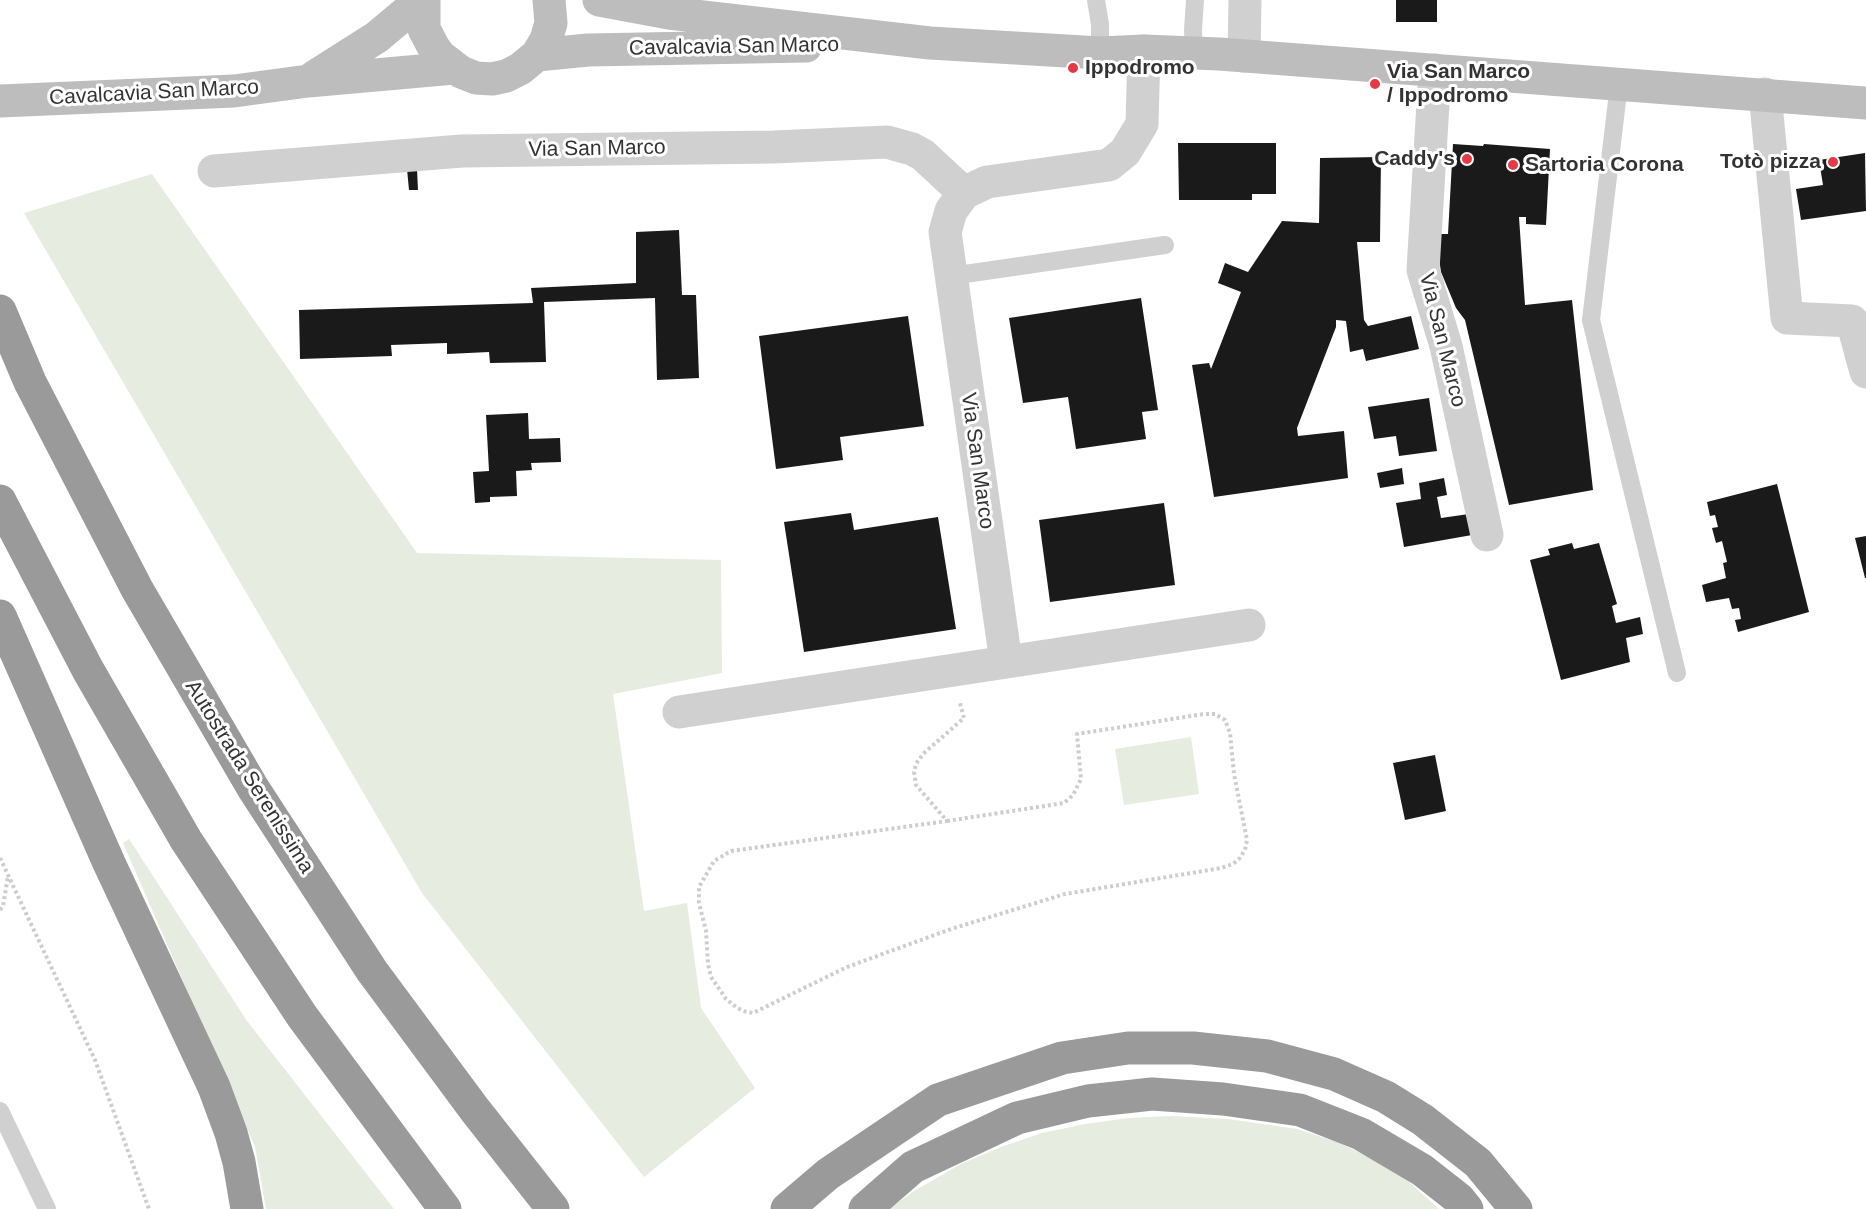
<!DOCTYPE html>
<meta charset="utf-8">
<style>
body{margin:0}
canvas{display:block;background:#fff}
</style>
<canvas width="1866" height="1209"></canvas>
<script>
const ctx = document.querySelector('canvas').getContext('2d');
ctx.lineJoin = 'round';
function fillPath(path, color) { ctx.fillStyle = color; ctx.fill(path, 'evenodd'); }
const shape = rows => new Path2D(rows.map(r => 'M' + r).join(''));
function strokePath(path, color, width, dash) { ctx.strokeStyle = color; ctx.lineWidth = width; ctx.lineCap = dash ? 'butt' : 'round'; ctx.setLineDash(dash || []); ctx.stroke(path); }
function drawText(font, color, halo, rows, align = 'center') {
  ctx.font = font + ' Helvetica,sans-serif'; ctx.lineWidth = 6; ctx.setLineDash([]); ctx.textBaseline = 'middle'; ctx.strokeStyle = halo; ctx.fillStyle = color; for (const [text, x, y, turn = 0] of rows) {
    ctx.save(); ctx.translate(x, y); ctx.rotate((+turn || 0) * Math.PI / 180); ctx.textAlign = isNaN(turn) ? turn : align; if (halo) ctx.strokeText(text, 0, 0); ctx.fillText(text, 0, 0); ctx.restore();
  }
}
fillPath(shape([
 [152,174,417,553,721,560,722,673,613,694,644,911,687,903,701,1008,755,1088,644,1177,422,893,24,213],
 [1191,737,1199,794,1124,805,1115,749],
 [129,839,247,1021,394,1209,266,1209,255,1147,123,843],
 [1171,1116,1228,1119,1256,1123,1297,1129,1337,1142,1373,1159,1406,1179,1439,1209,889,1209,914,1191,961,1164,1001,1147,1042,1133,1085,1124,1128,1118]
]), '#e6ecdf');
fillPath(shape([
 [1396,0,1437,0,1437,22,1396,22],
 [1178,143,1276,143,1276,194,1252,194,1252,200,1179,200],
 [1453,144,1483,146,1484,144,1550,149,1546,225,1526,224,1526,217,1519,217,1525,305,1572,300,1593,490,1509,505,1465,320,1456,308,1441,272,1439,258,1441,234,1448,234],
 [1865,153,1866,211,1801,220,1796,189,1823,185,1819,160],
 [1381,157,1380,242,1357,242,1364,320,1368,326,1411,316,1419,349,1366,361,1363,349,1350,352,1346,321,1336,320,1336,327,1297,428,1298,436,1344,431,1348,478,1214,497,1192,365,1209,363,1211,369,1241,292,1218,283,1225,263,1248,272,1282,221,1319,223,1320,158],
 [407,169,417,169,418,190,409,190],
 [679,230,682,295,696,295,699,378,657,380,655,298,544,302,546,362,490,363,489,352,447,354,447,343,391,345,392,356,300,359,299,310,533,303,531,288,636,283,636,232],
 [1141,298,1158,410,1142,412,1146,439,1076,449,1068,397,1023,403,1009,318],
 [908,316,924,426,840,437,843,460,776,469,759,336],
 [1429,398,1437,451,1399,456,1396,436,1374,439,1368,407],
 [528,413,529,439,560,438,561,462,531,463,532,470,516,471,517,496,490,497,490,502,475,503,473,472,489,471,486,415],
 [1402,468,1404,484,1380,488,1377,473],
 [1444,478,1447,495,1437,497,1441,518,1469,514,1472,535,1404,547,1396,503,1421,499,1419,483],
 [1777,484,1809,612,1738,632,1735,620,1741,619,1739,608,1732,609,1729,598,1706,602,1702,585,1726,578,1723,563,1727,562,1722,541,1716,543,1712,528,1718,527,1715,515,1710,516,1707,502],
 [1164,503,1175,585,1050,602,1039,520],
 [851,513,854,530,938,517,956,629,804,652,784,522],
 [1866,536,1866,578,1865,578,1855,538],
 [1572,543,1574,549,1599,543,1617,604,1612,606,1616,623,1640,617,1643,634,1626,638,1630,662,1561,680,1530,560,1550,555,1548,549],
 [1435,755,1446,811,1405,820,1393,763]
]), '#1a1a1a');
strokePath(shape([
 [947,821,1064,803,1073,795,1081,779,1077,734,1204,714,1215,714,1225,720,1230,733,1234,774,1247,840,1245,850,1239,859,1233,864,1221,868,1065,894,951,929,847,967,753,1013,743,1011,736,1007,726,999,711,977,708,964,706,931,699,903,699,887,714,861,731,851,947,821,916,785,914,772,916,764,923,754,964,718,960,703],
 [0,858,95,1060,149,1209],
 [0,910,3,906,8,876]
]), '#cdcdcd', 4, [3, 3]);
strokePath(shape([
 [1096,0,1100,24,1100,53],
 [1194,53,1193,30,1195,0],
 [1619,84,1591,320,1677,673],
 [951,276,1165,245],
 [0,1111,47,1209]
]), '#d0d0d0', 18);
strokePath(shape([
 [1244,56,1245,0],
 [1435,70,1423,270,1446,346,1487,535],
 [1765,94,1787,318,1852,321,1866,372],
 [214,171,462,151,774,147,887,142,912,149,923,155,964,193],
 [1006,662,945,232,951,211,964,193,987,182,1109,165,1125,152,1142,124,1144,51],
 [679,712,1249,625]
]), '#d0d0d0', 33);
strokePath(shape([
 [424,0,424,29,434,48,440,56,461,72,476,78,492,79,506,76,520,69,537,55,546,40,551,23,549,0],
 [599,0,669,13,930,43,1100,53,1144,51,1219,54,1866,103],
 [537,55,588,50,806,46],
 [314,77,377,37,421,0],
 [0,101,234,91,308,81,454,68]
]), '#bdbdbd', 33);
strokePath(shape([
 [0,311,30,382,137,589,253,788,372,971,475,1110,553,1209],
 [0,501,88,670,186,840,302,1016,445,1209],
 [0,616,109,863,214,1087,231,1133,239,1162,247,1209],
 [787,1209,828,1174,938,1100,1062,1058,1128,1048,1193,1048,1267,1056,1334,1074,1386,1097,1423,1120,1478,1163,1516,1209],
 [865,1209,913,1167,1017,1118,1088,1101,1152,1094,1223,1099,1300,1110,1361,1134,1422,1170,1459,1199,1467,1209]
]), '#9a9a9a', 33);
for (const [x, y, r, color] of [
 [1073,68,6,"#e63946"],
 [1375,84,6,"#e63946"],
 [1467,159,6,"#e63946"],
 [1833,162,6,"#e63946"],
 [1513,165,6,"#e63946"]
]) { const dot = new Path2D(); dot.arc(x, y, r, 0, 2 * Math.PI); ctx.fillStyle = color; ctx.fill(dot); strokePath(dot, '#fff', 2); }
drawText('21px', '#333', '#fff', [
 ["Cavalcavia San Marco",734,47,-1],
 ["Cavalcavia San Marco",154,93,-3],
 ["Via San Marco",597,149,-1],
 ["Via San Marco",1442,340,76],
 ["Via San Marco",977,461,82],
 ["Autostrada Serenissima",249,777,58]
]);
drawText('bold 21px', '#333', '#fff', [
 ["Ippodromo",1085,68],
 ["Via San Marco",1387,72],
 ["/ Ippodromo",1387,96],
 ["Caddy's",1455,159,"right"],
 ["Totò pizza",1821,162,"right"],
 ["Sartoria Corona",1525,165]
], 'left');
</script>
